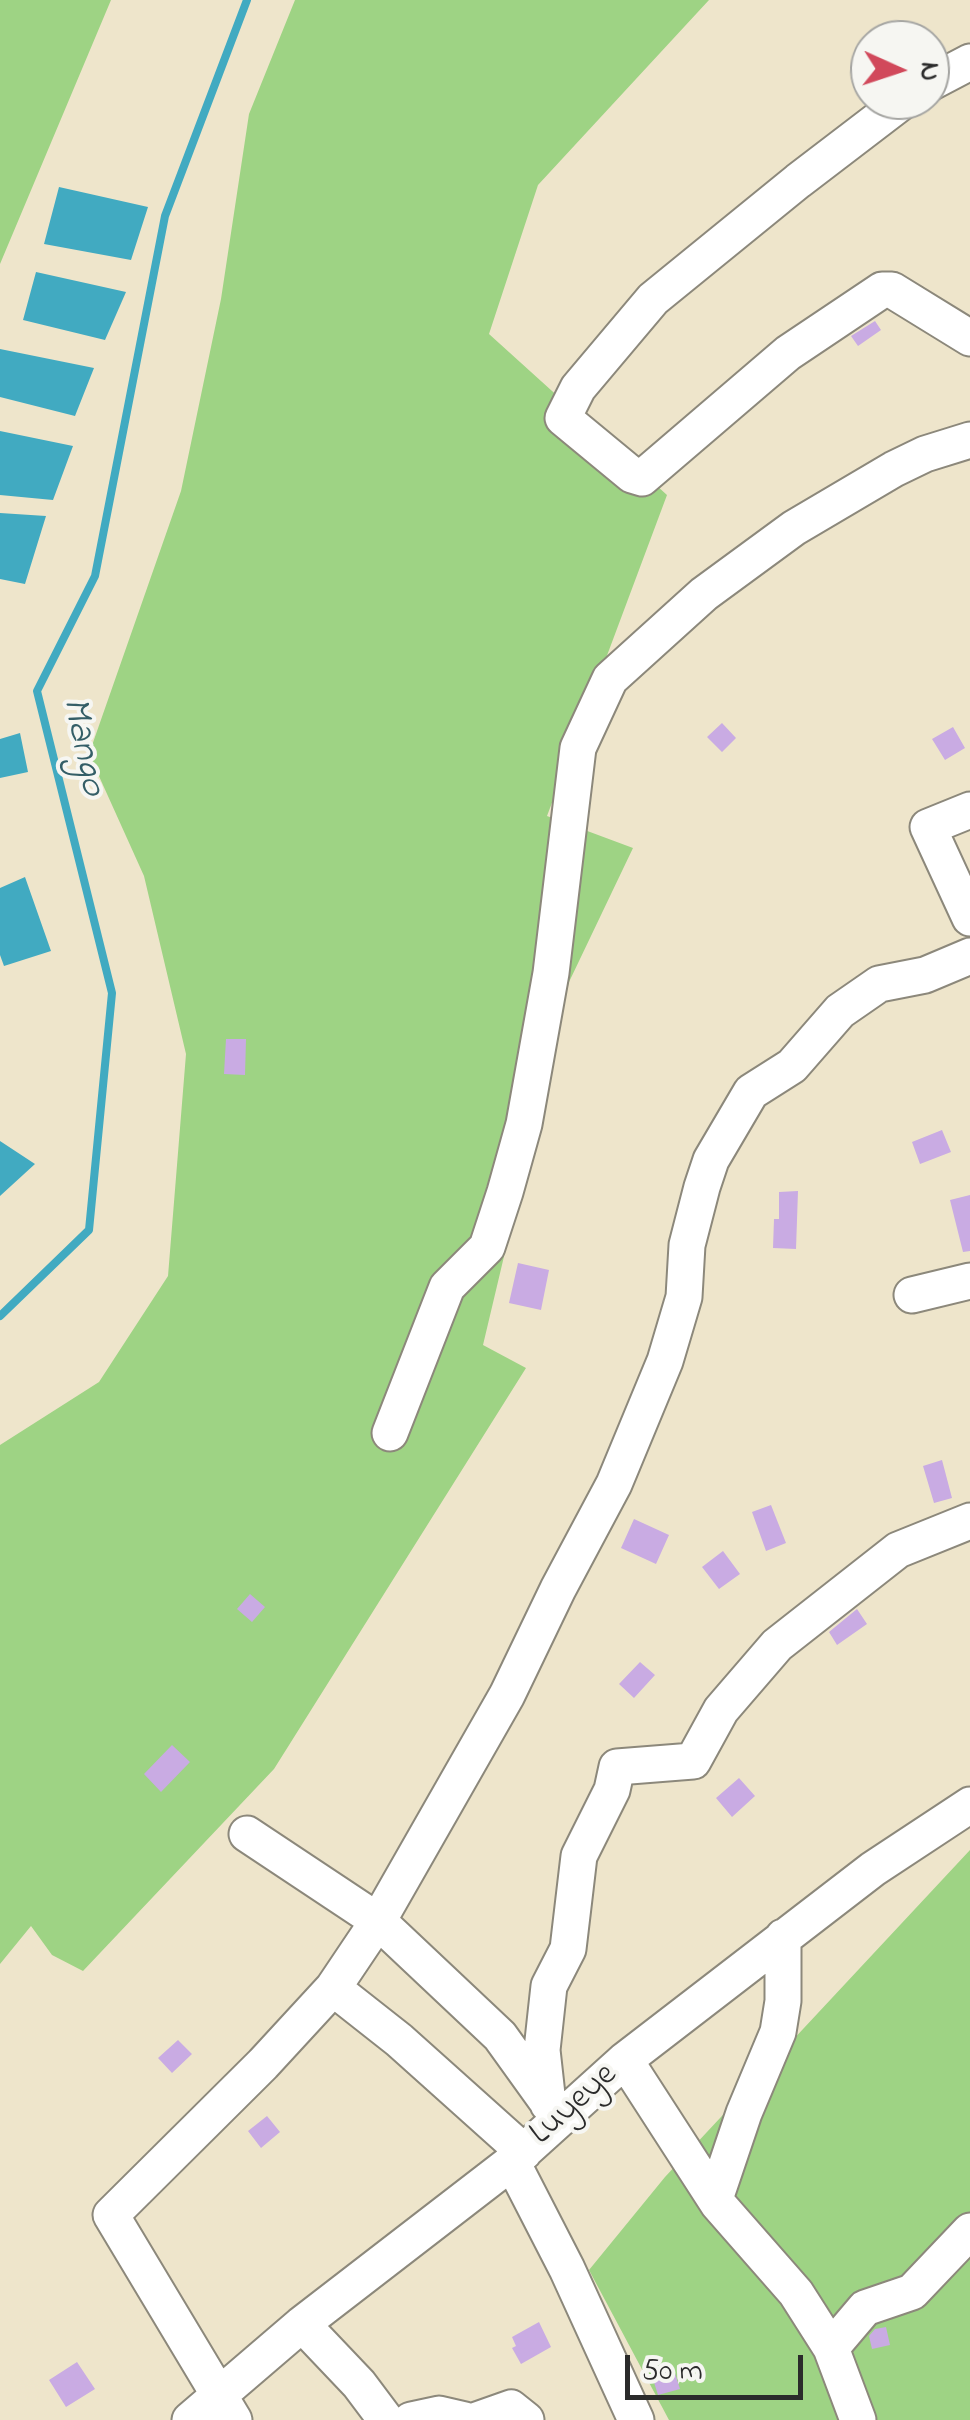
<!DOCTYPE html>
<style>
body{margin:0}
#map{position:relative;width:970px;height:2420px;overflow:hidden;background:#eee5cb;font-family:"Indie Flower",sans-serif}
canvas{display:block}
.north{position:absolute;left:850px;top:20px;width:100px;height:100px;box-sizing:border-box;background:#f6f6f2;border:2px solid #a5a5a2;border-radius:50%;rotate:93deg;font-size:28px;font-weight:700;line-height:40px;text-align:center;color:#2b2b2b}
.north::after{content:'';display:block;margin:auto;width:35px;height:45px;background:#d1495b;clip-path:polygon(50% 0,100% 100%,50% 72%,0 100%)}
.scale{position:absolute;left:625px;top:2355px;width:178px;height:45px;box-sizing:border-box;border:5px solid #2b2b2b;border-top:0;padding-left:12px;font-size:30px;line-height:35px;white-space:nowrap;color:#2b2b2b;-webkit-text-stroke:8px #f6f6f2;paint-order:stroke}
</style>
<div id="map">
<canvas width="970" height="2420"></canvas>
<div class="north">N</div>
<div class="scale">50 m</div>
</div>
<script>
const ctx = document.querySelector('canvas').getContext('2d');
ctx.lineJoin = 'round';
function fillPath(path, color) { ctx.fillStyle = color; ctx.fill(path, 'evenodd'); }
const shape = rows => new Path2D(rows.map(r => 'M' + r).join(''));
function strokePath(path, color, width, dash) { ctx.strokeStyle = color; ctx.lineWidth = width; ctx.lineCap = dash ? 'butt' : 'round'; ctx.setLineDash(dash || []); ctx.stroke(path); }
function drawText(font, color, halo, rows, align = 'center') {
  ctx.font = font + ' "Indie Flower",sans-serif'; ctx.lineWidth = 8; ctx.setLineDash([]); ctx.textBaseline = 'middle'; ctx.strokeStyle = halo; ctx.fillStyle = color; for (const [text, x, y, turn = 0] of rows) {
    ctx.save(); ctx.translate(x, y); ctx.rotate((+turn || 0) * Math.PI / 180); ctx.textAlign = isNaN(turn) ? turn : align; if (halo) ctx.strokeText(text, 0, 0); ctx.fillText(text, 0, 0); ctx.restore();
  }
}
fillPath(shape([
 [0,0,111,0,0,264],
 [295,0,709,0,538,185,489,334,667,495,547,816,633,848,569,982,483,1345,526,1368,274,1769,83,1971,52,1955,31,1926,0,1964,0,1445,99,1382,168,1276,186,1054,144,876,89,754,181,491,221,299,249,114],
 [970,1850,970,2420,669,2420,589,2270,665,2177]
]), '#9ed384');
fillPath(shape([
 [59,187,148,207,131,260,44,244],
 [36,272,126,292,105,340,23,320],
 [0,349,94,368,75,416,0,397],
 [0,431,73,446,53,500,0,495],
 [0,513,46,516,25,584,0,579],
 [20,733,28,772,0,778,0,739],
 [25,877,51,951,4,966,0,955,0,888],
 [0,1141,35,1164,0,1196]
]), '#41aac1');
strokePath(shape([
 [0,1316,89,1230,112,993,37,691,95,576,165,216,247,0]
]), '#41aac1', 8);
fillPath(shape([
 [875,321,881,330,858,346,851,336],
 [722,723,736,738,722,752,707,737],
 [953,727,965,748,945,760,932,739],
 [226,1039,246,1039,245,1075,224,1074],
 [942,1130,951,1152,920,1164,912,1142],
 [798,1191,796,1249,773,1248,774,1219,779,1219,779,1192],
 [970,1195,970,1251,963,1252,950,1200],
 [518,1263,549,1270,541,1310,509,1303],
 [942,1460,952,1498,934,1503,923,1466],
 [771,1505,786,1543,766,1551,752,1512],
 [634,1519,669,1535,656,1564,621,1548],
 [723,1551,740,1574,719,1589,702,1567],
 [250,1594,265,1607,252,1622,237,1609],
 [857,1609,867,1624,837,1645,829,1632],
 [640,1662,655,1675,634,1698,619,1684],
 [172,1745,190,1762,161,1792,144,1774],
 [739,1778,755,1796,732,1817,716,1798],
 [178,2040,192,2054,172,2073,158,2058],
 [267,2116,280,2132,261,2148,248,2131],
 [539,2322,551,2347,521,2364,512,2348,516,2346,512,2337],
 [886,2327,890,2345,872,2349,869,2336,875,2329],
 [77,2362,95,2389,66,2407,49,2380],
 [674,2370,680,2389,658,2395,652,2376]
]), '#c9abe3');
const minor = shape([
 [930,83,970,62],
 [904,100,798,181,653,299,578,388,563,418,632,475,642,478,788,353,882,290,892,290,970,338],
 [970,810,928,827,970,918],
 [912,1295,970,1281],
 [390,1433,447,1287,487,1247,505,1192,524,1124,551,973,578,748,610,679,704,594,794,528,894,469,925,454,970,440],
 [247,1834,378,1921,500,2036,546,2100],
 [333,1988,399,2040,524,2152],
 [625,2060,718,2204,796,2293,831,2348,858,2420],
 [548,2104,542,2050,549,1986,568,1949,579,1856,612,1790,617,1767,693,1761,721,1710,777,1645,898,1550,970,1521],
 [512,2162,567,2269,636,2420],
 [715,2199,744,2113,778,2032,783,2001,783,1937],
 [302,2324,359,2384,386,2420],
 [831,2348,865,2308,912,2292,970,2231],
 [190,2420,302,2324,512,2162,625,2060,873,1869,970,1805],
 [234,2420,111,2215,263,2064,333,1988,378,1921,507,1695,558,1589,614,1484,665,1361,684,1297,687,1245,702,1187,711,1160,751,1092,792,1066,840,1011,879,984,925,975,970,956],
 [411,2420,439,2414,465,2420],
 [477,2420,511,2408,526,2420]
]);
strokePath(minor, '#8c887b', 39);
strokePath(minor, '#fff', 35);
drawText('35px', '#2b2b2b', '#f6f6f2', [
 ["Luyeye",575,2106,-42]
]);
drawText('italic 38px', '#345e67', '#f6f6f2', [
 ["Mango",81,747,78]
]);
</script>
